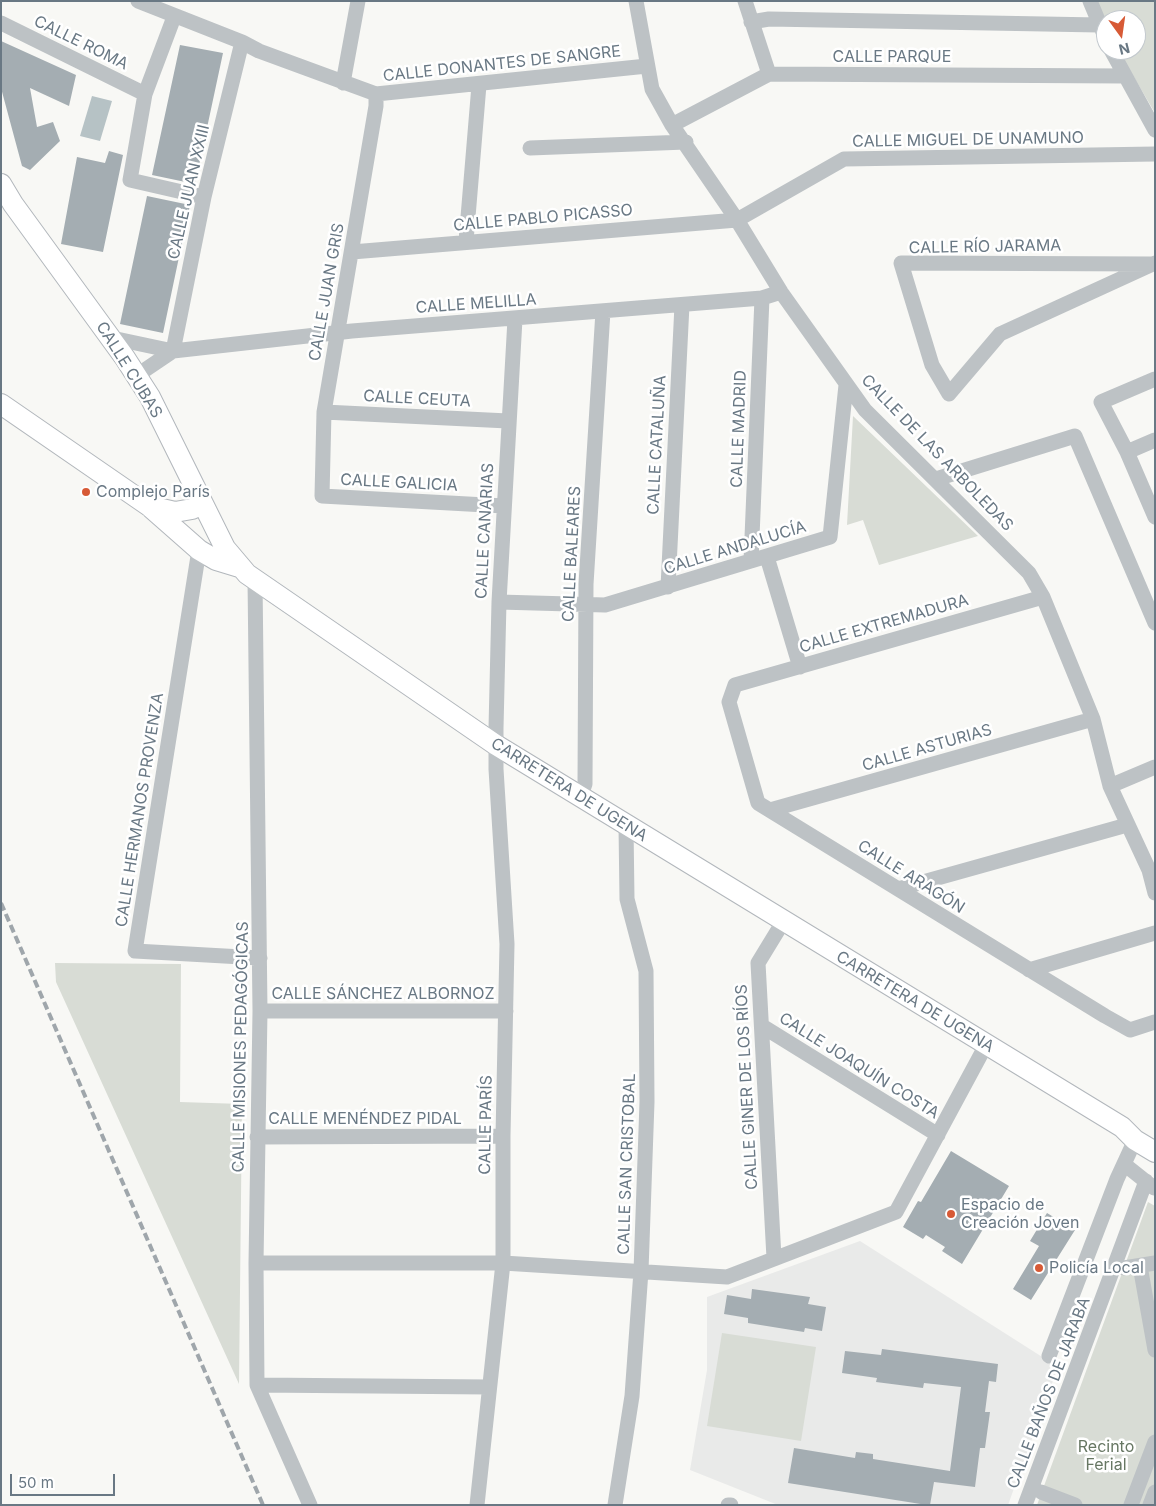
<!DOCTYPE html>
<meta charset="utf-8">
<style>
body{margin:0}
#map{position:relative;width:1156px;height:1506px;overflow:hidden;background:#f8f8f5;font-family:Inter,sans-serif}
canvas{display:block}
.frame{position:absolute;inset:0;border:2px solid #697884;pointer-events:none}
.north{position:absolute;left:1096px;top:10px;width:50px;height:50px;box-sizing:border-box;background:#fff;border:1px solid #c3c9ce;border-radius:50%;rotate:166deg;font-size:14px;font-weight:700;line-height:20px;text-align:center;color:#697884}
.north::after{content:'';display:block;margin:auto;width:18px;height:22px;background:#d75a36;clip-path:polygon(50% 0,100% 100%,50% 72%,0 100%)}
.scale{position:absolute;left:10px;top:1474px;width:105px;height:22px;box-sizing:border-box;border:2px solid #697884;border-top:0;padding-left:6px;font-size:15px;line-height:18px;white-space:nowrap;color:#697884;-webkit-text-stroke:4px #fff;paint-order:stroke}
</style>
<div id="map">
<canvas width="1156" height="1506"></canvas>
<div class="frame"></div>
<div class="north">N</div>
<div class="scale">50 m</div>
</div>
<script>
const ctx = document.querySelector('canvas').getContext('2d');
ctx.lineJoin = 'round';
function fillPath(path, color) { ctx.fillStyle = color; ctx.fill(path, 'evenodd'); }
const shape = rows => new Path2D(rows.map(r => 'M' + r).join(''));
function strokePath(path, color, width, dash) { ctx.strokeStyle = color; ctx.lineWidth = width; ctx.lineCap = dash ? 'butt' : 'round'; ctx.setLineDash(dash || []); ctx.stroke(path); }
function drawText(font, color, halo, rows, align = 'center') {
  ctx.font = font + ' Inter,sans-serif'; ctx.lineWidth = 5; ctx.setLineDash([]); ctx.textBaseline = 'middle'; ctx.strokeStyle = halo; ctx.fillStyle = color; for (const [text, x, y, turn = 0] of rows) {
    ctx.save(); ctx.translate(x, y); ctx.rotate((+turn || 0) * Math.PI / 180); ctx.textAlign = isNaN(turn) ? turn : align; if (halo) ctx.strokeText(text, 0, 0); ctx.fillText(text, 0, 0); ctx.restore();
  }
}
fillPath(shape([
 [860,1241,1058,1367,1008,1505,778,1505,690,1470,707,1370,707,1297]
]), '#e9eae9');
fillPath(shape([
 [1097,1,1155,1,1155,113,1118,50,1136,50,1136,20,1106,20],
 [853,416,978,536,879,565,863,520,847,525],
 [55,963,181,964,180,1102,242,1104,239,1384,56,982],
 [1148,1202,1155,1206,1155,1505,1037,1505],
 [722,1333,816,1347,801,1441,707,1426]
]), '#d8dcd5');
fillPath(shape([
 [92,96,112,101,100,141,80,136]
]), '#b6c2c5');
fillPath(shape([
 [1,41,76,75,69,106,30,88,37,127,53,122,60,141,30,170,22,166,1,88],
 [180,45,223,53,195,184,152,175],
 [109,151,123,155,103,252,61,244,77,157,105,163],
 [147,196,190,205,163,333,120,324],
 [951,1151,1009,1186,962,1264,942,1251,945,1247,926,1235,923,1239,903,1227,918,1201,921,1202],
 [1047,1213,1075,1230,1031,1300,1013,1289,1039,1246,1030,1241],
 [752,1289,810,1297,808,1304,826,1307,822,1331,805,1328,804,1332,748,1323,748,1318,724,1314,727,1295,751,1299],
 [882,1349,998,1364,996,1382,989,1381,985,1412,990,1412,985,1448,980,1448,975,1487,934,1482,930,1505,927,1505,788,1483,794,1448,855,1458,856,1452,873,1454,873,1459,950,1471,961,1387,924,1383,923,1388,876,1382,877,1378,842,1373,845,1351,881,1355]
]), '#a4adb2');
const secondary = shape([
 [1,184,13,204,125,358,150,397,225,548,247,574,496,745,1122,1127,1135,1140,1155,1152],
 [1,404,149,506,199,550,216,560,239,567],
 [149,506,175,512,192,509,203,504]
]);
strokePath(secondary, '#b2b7bc', 22);
strokePath(shape([
 [138,1,242,42,259,51,376,94,647,66],
 [636,1,652,89,672,125,737,220,781,292,865,410,1029,573,1043,597,1093,719,1110,786,1149,870,1155,893],
 [745,1,769,74],
 [1090,1,1106,39],
 [174,17,145,94,130,180,204,197],
 [751,22,769,19,1099,25],
 [1,23,145,94],
 [1111,50,1155,130],
 [343,83,358,1],
 [376,94,376,106,324,412,322,496,504,506],
 [672,125,769,74,1124,76],
 [530,148,686,142],
 [466,241,479,85],
 [352,252,737,220,844,159,1155,154],
 [1152,264,901,263,932,365,949,394,1000,334,1155,263],
 [112,338,173,351,352,331,762,298,781,292],
 [173,351,204,197,242,42],
 [136,376,173,351],
 [1155,379,1101,402,1127,452,1155,517],
 [324,412,508,421],
 [1127,452,1155,440],
 [936,479,1075,436,1155,623],
 [199,550,135,951,260,958],
 [767,557,800,667],
 [751,561,762,298],
 [255,579,260,1011,256,1263,257,1385,310,1505],
 [668,587,682,305],
 [1043,597,735,685,729,702,758,803,1105,1016,1130,1030,1155,1022],
 [499,602,605,605,830,537,846,385],
 [1110,786,1155,767],
 [580,798,585,784,586,584,603,311],
 [770,810,1093,719],
 [898,889,1127,825],
 [1029,970,1155,933],
 [260,1011,506,1011],
 [762,1026,938,1135],
 [257,1137,503,1136],
 [1124,1164,1154,1188],
 [774,1258,758,963,783,922],
 [256,1263,503,1263,727,1277,896,1212,986,1045],
 [1140,1266,1155,1350],
 [1124,1268,1155,1263],
 [1049,1356,1117,1179,1135,1140],
 [257,1385,489,1387],
 [1041,1492,1075,1505],
 [477,1505,503,1263,503,1136,507,944,496,769,496,728,499,602,515,319],
 [615,1505,632,1396,641,1271,647,1102,646,971,627,899,626,826],
 [728,1505,731,1505],
 [1025,1505,1146,1181],
 [1131,1505,1155,1442],
 [1150,1505,1155,1492]
]), '#bdc2c5', 15);
strokePath(secondary, '#fff', 20);
strokePath(shape([
 [1,903,263,1505]
]), '#9fa6ab', 4, [8, 4]);
for (const [x, y, r, color] of [
 [86,492,5,"#d75a36"],
 [951,1214,5,"#d75a36"],
 [1039,1268,5,"#d75a36"]
]) { const dot = new Path2D(); dot.arc(x, y, r, 0, 2 * Math.PI); ctx.fillStyle = color; ctx.fill(dot); strokePath(dot, '#fff', 2); }
drawText('16px', '#697884', '#fff', [
 ["CALLE ROMA",81,43,26],
 ["CALLE PARQUE",892,57],
 ["CALLE DONANTES DE SANGRE",502,64,-6],
 ["CALLE MIGUEL DE UNAMUNO",968,140,-1],
 ["CALLE JUAN XXIII",189,192,-77],
 ["CALLE PABLO PICASSO",543,218,-5],
 ["CALLE RÍO JARAMA",985,247,-1],
 ["CALLE JUAN GRIS",327,292,-80],
 ["CALLE MELILLA",476,304,-4],
 ["CALLE CUBAS",129,370,58],
 ["CALLE CEUTA",417,399,3],
 ["CALLE MADRID",739,429,-88],
 ["CALLE CATALUÑA",657,445,-87],
 ["CALLE DE LAS ARBOLEDAS",937,453,46],
 ["CALLE GALICIA",399,483,3],
 ["CALLE CANARIAS",485,531,-87],
 ["CALLE ANDALUCÍA",735,548,-17],
 ["CALLE BALEARES",572,554,-87],
 ["CALLE EXTREMADURA",884,624,-16],
 ["CALLE ASTURIAS",927,748,-16],
 ["CARRETERA DE UGENA",569,790,32],
 ["CALLE HERMANOS PROVENZA",140,810,-81],
 ["CALLE ARAGÓN",911,877,32],
 ["CALLE SÁNCHEZ ALBORNOZ",383,994],
 ["CARRETERA DE UGENA",915,1002,31],
 ["CALLE MISIONES PEDAGÓGICAS",241,1047,-89],
 ["CALLE JOAQUÍN COSTA",859,1066,32],
 ["CALLE GINER DE LOS RÍOS",747,1087,-93],
 ["CALLE MENÉNDEZ PIDAL",365,1119],
 ["CALLE PARÍS",486,1125,-89],
 ["CALLE SAN CRISTOBAL",627,1164,-88],
 ["CALLE BAÑOS DE JARABA",1049,1393,-69]
]);
drawText('16px', '#697884', '#fff', [
 ["Complejo París",96,492],
 ["Espacio de",961,1205],
 ["Creación Joven",961,1223],
 ["Policía Local",1049,1268]
], 'left');
drawText('16px', '#677763', '#fff', [
 ["Recinto",1106,1447],
 ["Ferial",1106,1465]
]);
</script>
